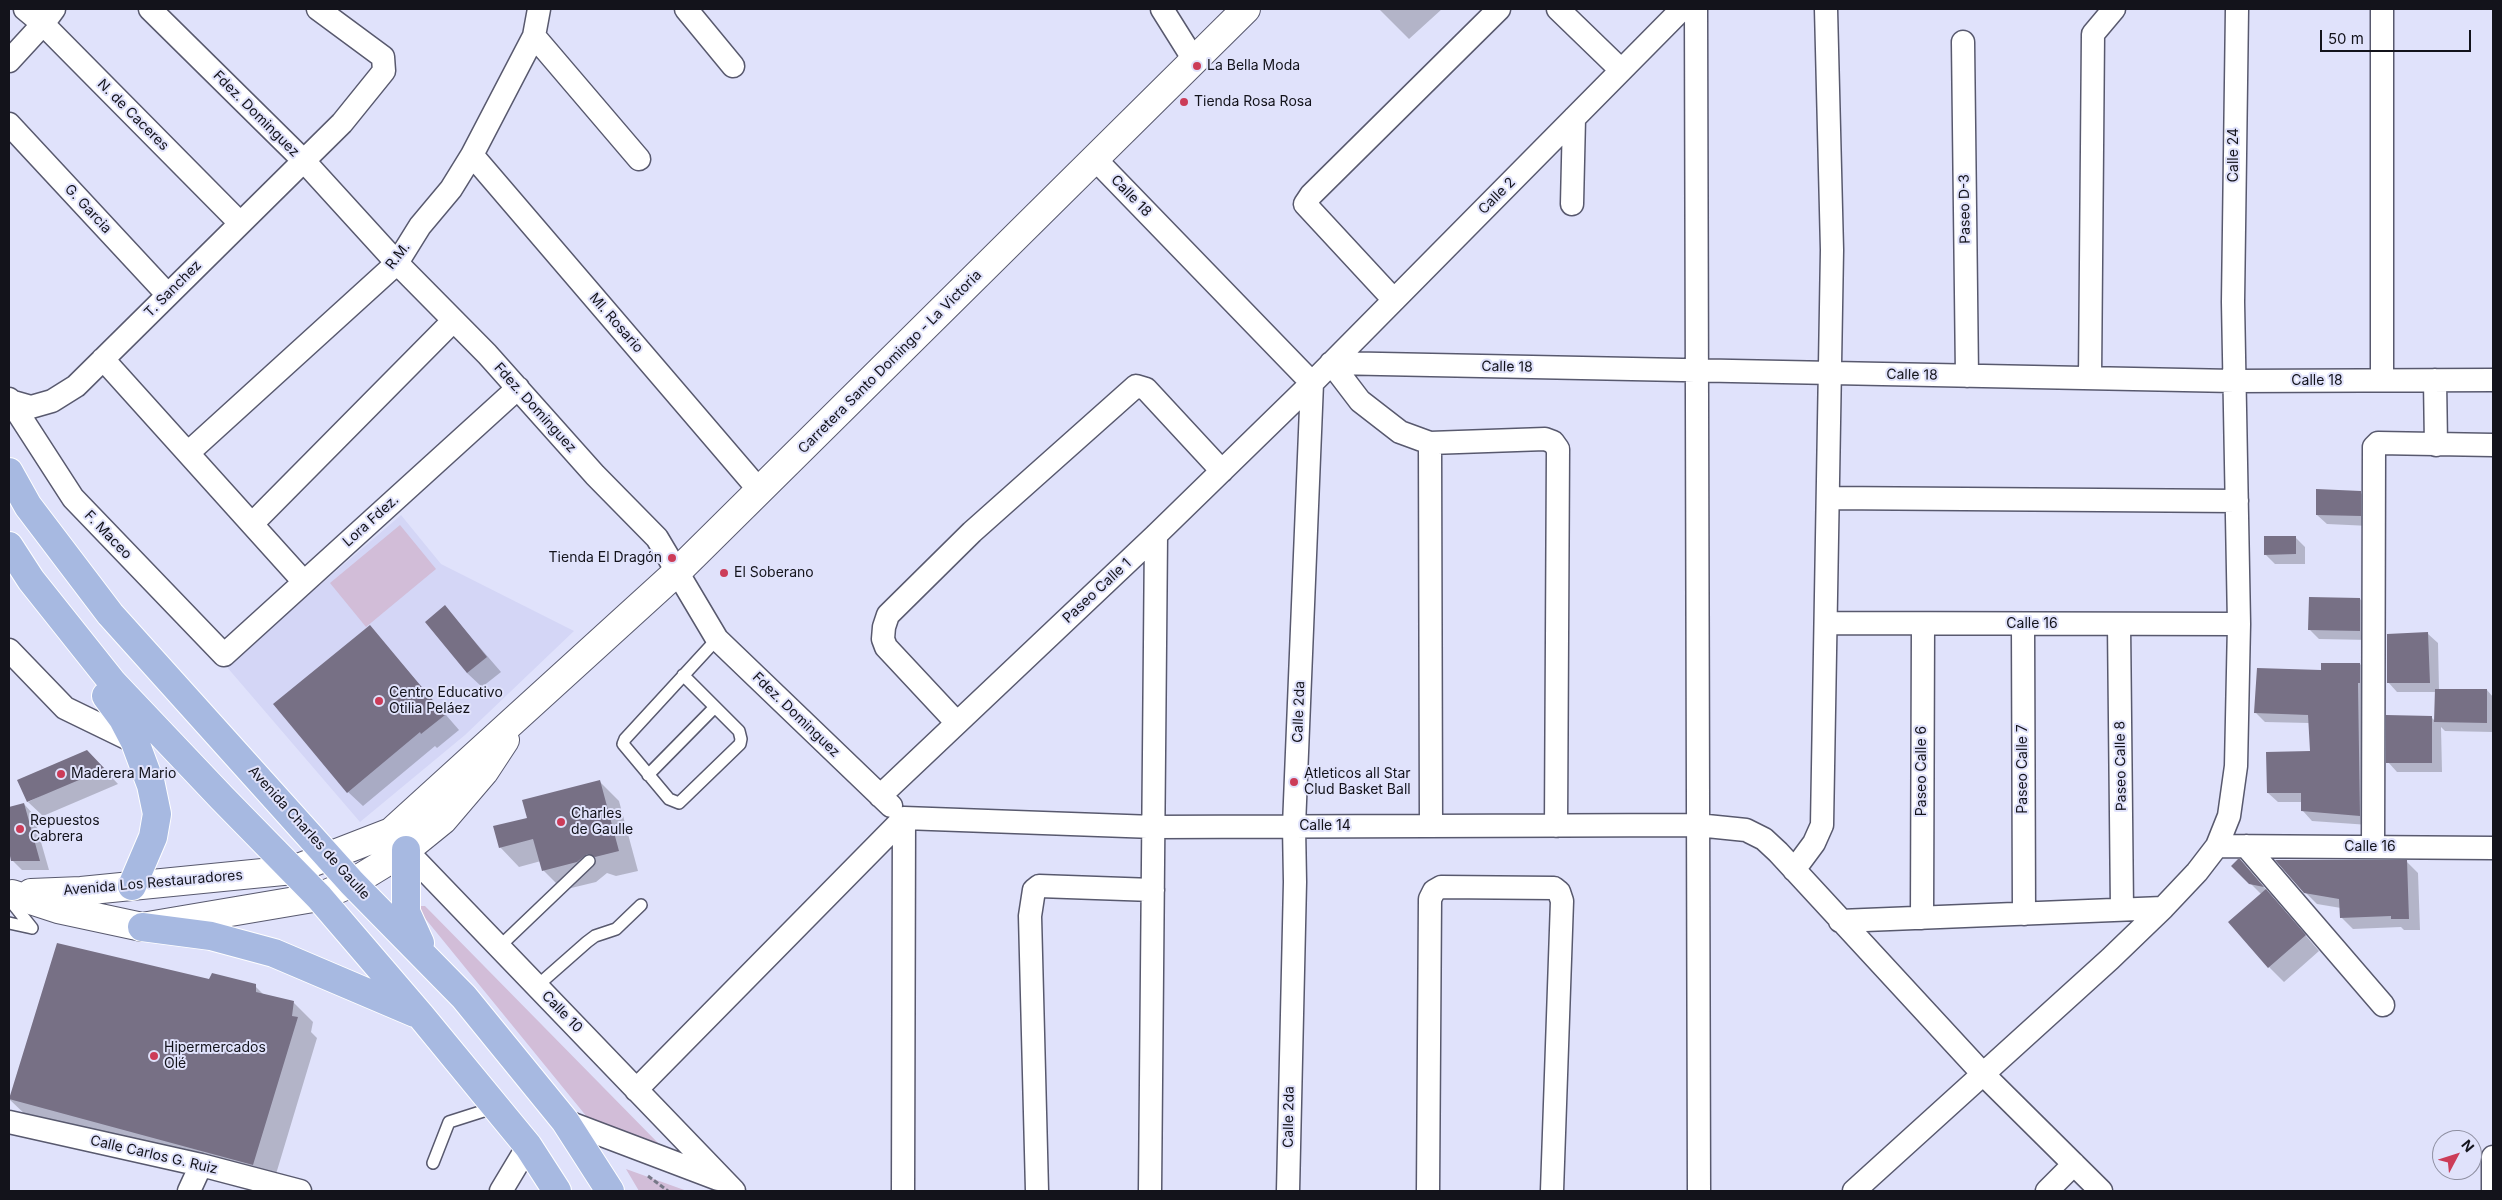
<!DOCTYPE html>
<meta charset="utf-8">
<style>
body{margin:0}
#map{position:relative;width:2502px;height:1200px;overflow:hidden;background:#e0e2fb;font-family:Inter,sans-serif}
canvas{display:block}
.frame{position:absolute;inset:0;border:10px solid #13131b;pointer-events:none}
.north{position:absolute;left:2432px;top:1130px;width:50px;height:50px;box-sizing:border-box;background:#e0e2fb;border:1px solid #8e8fa1;border-radius:50%;rotate:50deg;font-size:14px;font-weight:700;line-height:20px;text-align:center;color:#13131b}
.north::after{content:'';display:block;margin:auto;width:18px;height:22px;background:#cc3c58;clip-path:polygon(50% 0,100% 100%,50% 72%,0 100%)}
.scale{position:absolute;left:2320px;top:30px;width:151px;height:22px;box-sizing:border-box;border:2px solid #13131b;border-top:0;padding-left:6px;font-size:15px;line-height:18px;white-space:nowrap;color:#13131b;-webkit-text-stroke:4px #e0e2fb;paint-order:stroke}
</style>
<div id="map">
<canvas width="2502" height="1200"></canvas>
<div class="frame"></div>
<div class="north">N</div>
<div class="scale">50 m</div>
</div>
<script>
const ctx = document.querySelector('canvas').getContext('2d');
ctx.lineJoin = 'round';
function fillPath(path, color) { ctx.fillStyle = color; ctx.fill(path, 'evenodd'); }
const shape = rows => new Path2D(rows.map(r => 'M' + r).join(''));
function strokePath(path, color, width, dash) { ctx.strokeStyle = color; ctx.lineWidth = width; ctx.lineCap = dash ? 'butt' : 'round'; ctx.setLineDash(dash || []); ctx.stroke(path); }
function drawText(font, color, halo, rows, align = 'center') {
  ctx.font = font + ' Inter,sans-serif'; ctx.lineWidth = 4; ctx.setLineDash([]); ctx.textBaseline = 'middle'; ctx.strokeStyle = halo; ctx.fillStyle = color; for (const [text, x, y, turn = 0] of rows) {
    ctx.save(); ctx.translate(x, y); ctx.rotate((+turn || 0) * Math.PI / 180); ctx.textAlign = isNaN(turn) ? turn : align; if (halo) ctx.strokeText(text, 0, 0); ctx.fillText(text, 0, 0); ctx.restore();
  }
}
fillPath(shape([
 [401,515,441,564,574,631,465,735,360,822,226,666]
]), '#d4d6f6');
fillPath(shape([
 [400,525,436,569,366,627,330,583],
 [415,906,425,906,661,1146,587,1117],
 [626,1169,687,1191,639,1191]
]), '#d2bdd8');
fillPath(shape([
 [1379,9,1442,9,1409,39],
 [2360,492,2370,502,2370,526,2327,524,2317,515],
 [2295,537,2305,547,2305,564,2275,564,2265,554],
 [2360,599,2370,609,2370,640,2319,639,2310,630],
 [445,607,501,672,482,687,467,673],
 [370,627,459,730,437,748,435,746,363,806,348,792],
 [2428,634,2438,643,2439,690,2487,690,2493,697,2493,732,2445,731,2441,727,2442,772,2397,772,2388,762,2432,718,2436,722,2436,692,2397,692,2388,682],
 [2360,664,2370,674,2369,825,2312,821,2303,811,2303,802,2278,802,2268,793,2311,752,2309,723,2265,722,2256,713,2323,671],
 [101,766,118,784,43,816,28,802],
 [599,781,619,801,638,871,616,876,607,873,596,882,563,890,544,871,541,861,519,867,500,847,528,818],
 [24,804,33,814,49,870,22,870,12,860,9,847,9,808],
 [2407,862,2418,873,2420,930,2404,930,2401,927,2353,929,2341,917,2341,908,2317,904,2305,892],
 [2233,866,2250,871,2319,951,2284,982,2269,967,2261,894],
 [255,986,265,996,293,1002,313,1022,311,1032,317,1038,273,1184,29,1118,9,1099]
]), '#0003');
fillPath(shape([
 [2316,489,2361,491,2361,516,2316,515],
 [2264,536,2296,536,2296,554,2264,555],
 [2309,597,2360,598,2360,631,2308,630],
 [445,605,487,657,467,673,425,622],
 [370,625,445,715,421,734,420,732,347,793,273,704],
 [2428,632,2430,683,2387,683,2387,634],
 [2321,663,2360,663,2360,683,2358,683,2360,816,2301,811,2301,793,2267,793,2266,752,2310,751,2308,715,2254,713,2257,668,2321,670],
 [2435,689,2487,689,2487,723,2434,722],
 [2386,715,2432,716,2432,763,2386,763],
 [87,750,105,769,27,802,17,780],
 [600,780,619,851,595,857,587,854,577,862,542,871,533,839,499,848,493,826,527,818,522,800],
 [24,803,40,861,11,861,9,851,9,807],
 [2238,859,2240,859,2264,887,2249,884,2231,866],
 [2275,860,2407,860,2409,919,2391,919,2391,916,2340,918,2339,899,2304,893],
 [2266,889,2306,935,2268,968,2228,922],
 [57,943,209,979,212,973,256,984,256,992,294,1001,292,1016,298,1017,253,1165,9,1099]
]), '#777085');
const service = shape([
 [683,675,739,731,741,739,740,744,679,803,669,799,623,744,625,739,717,639],
 [648,775,715,707],
 [9,899,32,928],
 [9,923,32,928],
 [499,947,589,861],
 [537,986,587,942,595,936,616,929,641,905],
 [433,1163,449,1122,496,1107]
]);
const minor = shape([
 [25,9,43,24,240,223],
 [150,9,304,161,397,263,487,354,595,475,657,538,717,639,891,806],
 [686,9,733,66],
 [1162,9,1194,60],
 [1558,9,1621,70],
 [1696,9,1699,1191],
 [534,36,639,159],
 [1963,42,1967,376],
 [9,61,43,24,54,9],
 [9,124,167,294],
 [472,155,760,491],
 [1095,159,1312,383],
 [1572,204,1574,118],
 [1394,300,1305,204,1311,195,1499,9],
 [103,359,304,582],
 [1331,363,2234,381,2493,380],
 [1331,363,1360,401,1400,432,1430,443,1545,439,1553,442,1558,449,1556,826],
 [2090,378,2093,34,2114,9],
 [2382,380,2382,9],
 [2435,380,2436,445],
 [9,399,73,498,224,655,518,388],
 [10,401,31,407,52,401,76,386,342,123,384,71,383,57,318,9],
 [1430,443,1431,826],
 [189,452,397,263,420,226,451,189,472,155,534,36,539,9],
 [1828,498,2237,501],
 [253,523,453,321],
 [1826,623,2239,624],
 [2023,624,2024,914],
 [2119,624,2122,909],
 [9,650,65,708,135,742],
 [957,723,886,647,883,639,884,627,888,615,972,532,1136,386,1146,389,1222,471],
 [880,796,1156,535,1312,383,1682,9],
 [904,818,1154,827,1697,825,1746,830,1764,839,1778,852,1983,1074,2101,1191],
 [399,843,734,1191],
 [2217,846,2493,848],
 [2246,846,2383,1005],
 [2373,847,2374,447,2378,443,2493,445],
 [1794,870,1814,843,1822,825,1832,250,1826,9],
 [1922,918,1923,624],
 [1840,921,2163,908],
 [636,1090,904,818],
 [565,1121,718,1179],
 [9,1122,201,1165,300,1191],
 [189,1191,201,1165],
 [501,1191,528,1146],
 [903,1191,904,818],
 [1037,1191,1030,916,1034,890,1039,886,1153,890],
 [1150,1191,1156,535],
 [1288,1191,1295,882,1294,826,1312,383],
 [1428,1191,1430,899,1434,891,1441,887,1554,888,1559,892,1562,901,1552,1191],
 [1854,1191,2110,959,2163,908,2197,872,2217,846,2229,816,2236,766,2239,624,2233,302,2237,9],
 [2047,1191,2074,1164],
 [2493,1191,2493,1157]
]);
const tertiary = shape([
 [31,893,81,891,293,870],
 [12,894,58,909,142,927,319,897]
]);
const secondary = shape([
 [293,870,391,832,678,571,1246,9],
 [319,897,352,883,406,850,443,820,484,772,505,740]
]);
const primary = shape([
 [9,472,28,506,110,614,352,883,464,997,565,1121,610,1191],
 [9,546,31,580,113,683,222,798,319,897,421,1016,528,1146,557,1191],
 [106,696,123,719,135,742,151,785,157,814,153,837,132,886],
 [406,850,406,912,420,943],
 [142,927,211,936,274,953,415,1013]
]);
strokePath(service, '#58596e', 14);
strokePath(minor, '#58596e', 25);
strokePath(tertiary, '#58596e', 30);
strokePath(secondary, '#58596e', 30);
strokePath(primary, '#fff', 30);
strokePath(shape([
 [648,1176,668,1191]
]), '#767787', 3, [5, 2.5]);
strokePath(service, '#fff', 11);
strokePath(minor, '#fff', 22);
strokePath(tertiary, '#fff', 28);
strokePath(secondary, '#fff', 28);
strokePath(primary, '#a7b9e1', 28);
for (const [x, y, r, color] of [
 [1197,66,5,"#cc3c58"],
 [1184,102,5,"#cc3c58"],
 [672,558,5,"#cc3c58"],
 [724,573,5,"#cc3c58"],
 [379,701,5,"#cc3c58"],
 [61,774,5,"#cc3c58"],
 [1294,782,5,"#cc3c58"],
 [561,822,5,"#cc3c58"],
 [20,829,5,"#cc3c58"],
 [154,1056,5,"#cc3c58"]
]) { const dot = new Path2D(); dot.arc(x, y, r, 0, 2 * Math.PI); ctx.fillStyle = color; ctx.fill(dot); strokePath(dot, '#e0e2fb', 2); }
drawText('14px', '#13131b', '#e0e2fb', [
 ["La Bella Moda",1207,66],
 ["Tienda Rosa Rosa",1194,102],
 ["Tienda El Dragón",662,558,"right"],
 ["El Soberano",734,573],
 ["Centro Educativo",389,693],
 ["Otilia Peláez",389,709],
 ["Maderera Mario",71,774],
 ["Atleticos all Star",1304,774],
 ["Clud Basket Ball",1304,790],
 ["Charles",571,814],
 ["de Gaulle",571,830],
 ["Repuestos",30,821],
 ["Cabrera",30,837],
 ["Hipermercados",164,1048],
 ["Olé",164,1064]
], 'left');
drawText('14px', '#13131b', '#e0e2fb', [
 ["Fdez. Dominguez",256,114,45],
 ["N. de Caceres",133,115,45],
 ["Calle 24",2234,155,-90],
 ["Calle 18",1131,196,46],
 ["Calle 2",1497,196,-45],
 ["G. Garcia",88,209,47],
 ["Paseo D-3",1965,209,-91],
 ["R.M.",398,256,-52],
 ["T. Sanchez",173,289,-45],
 ["Ml. Rosario",616,323,49],
 ["Carretera Santo Domingo - La Victoria",890,362,-45],
 ["Calle 18",1507,367,1],
 ["Calle 18",1912,375,1],
 ["Calle 18",2317,381],
 ["Fdez. Dominguez",535,408,48],
 ["Lora Fdez.",371,521,-42],
 ["F. Maceo",108,535,46],
 ["Paseo Calle 1",1097,591,-43],
 ["Calle 16",2032,624],
 ["Calle 2da",1299,712,-88],
 ["Fdez. Dominguez",796,715,44],
 ["Paseo Calle 8",2121,766,-91],
 ["Paseo Calle 7",2023,769,-90],
 ["Paseo Calle 6",1922,771,-90],
 ["Calle 14",1325,826],
 ["Avenida Charles de Gaulle",309,833,48],
 ["Calle 16",2370,847],
 ["Avenida Los Restauradores",153,883,-5],
 ["Calle 10",562,1012,46],
 ["Calle 2da",1289,1117,-89],
 ["Calle Carlos G. Ruiz",154,1155,13]
]);
</script>
